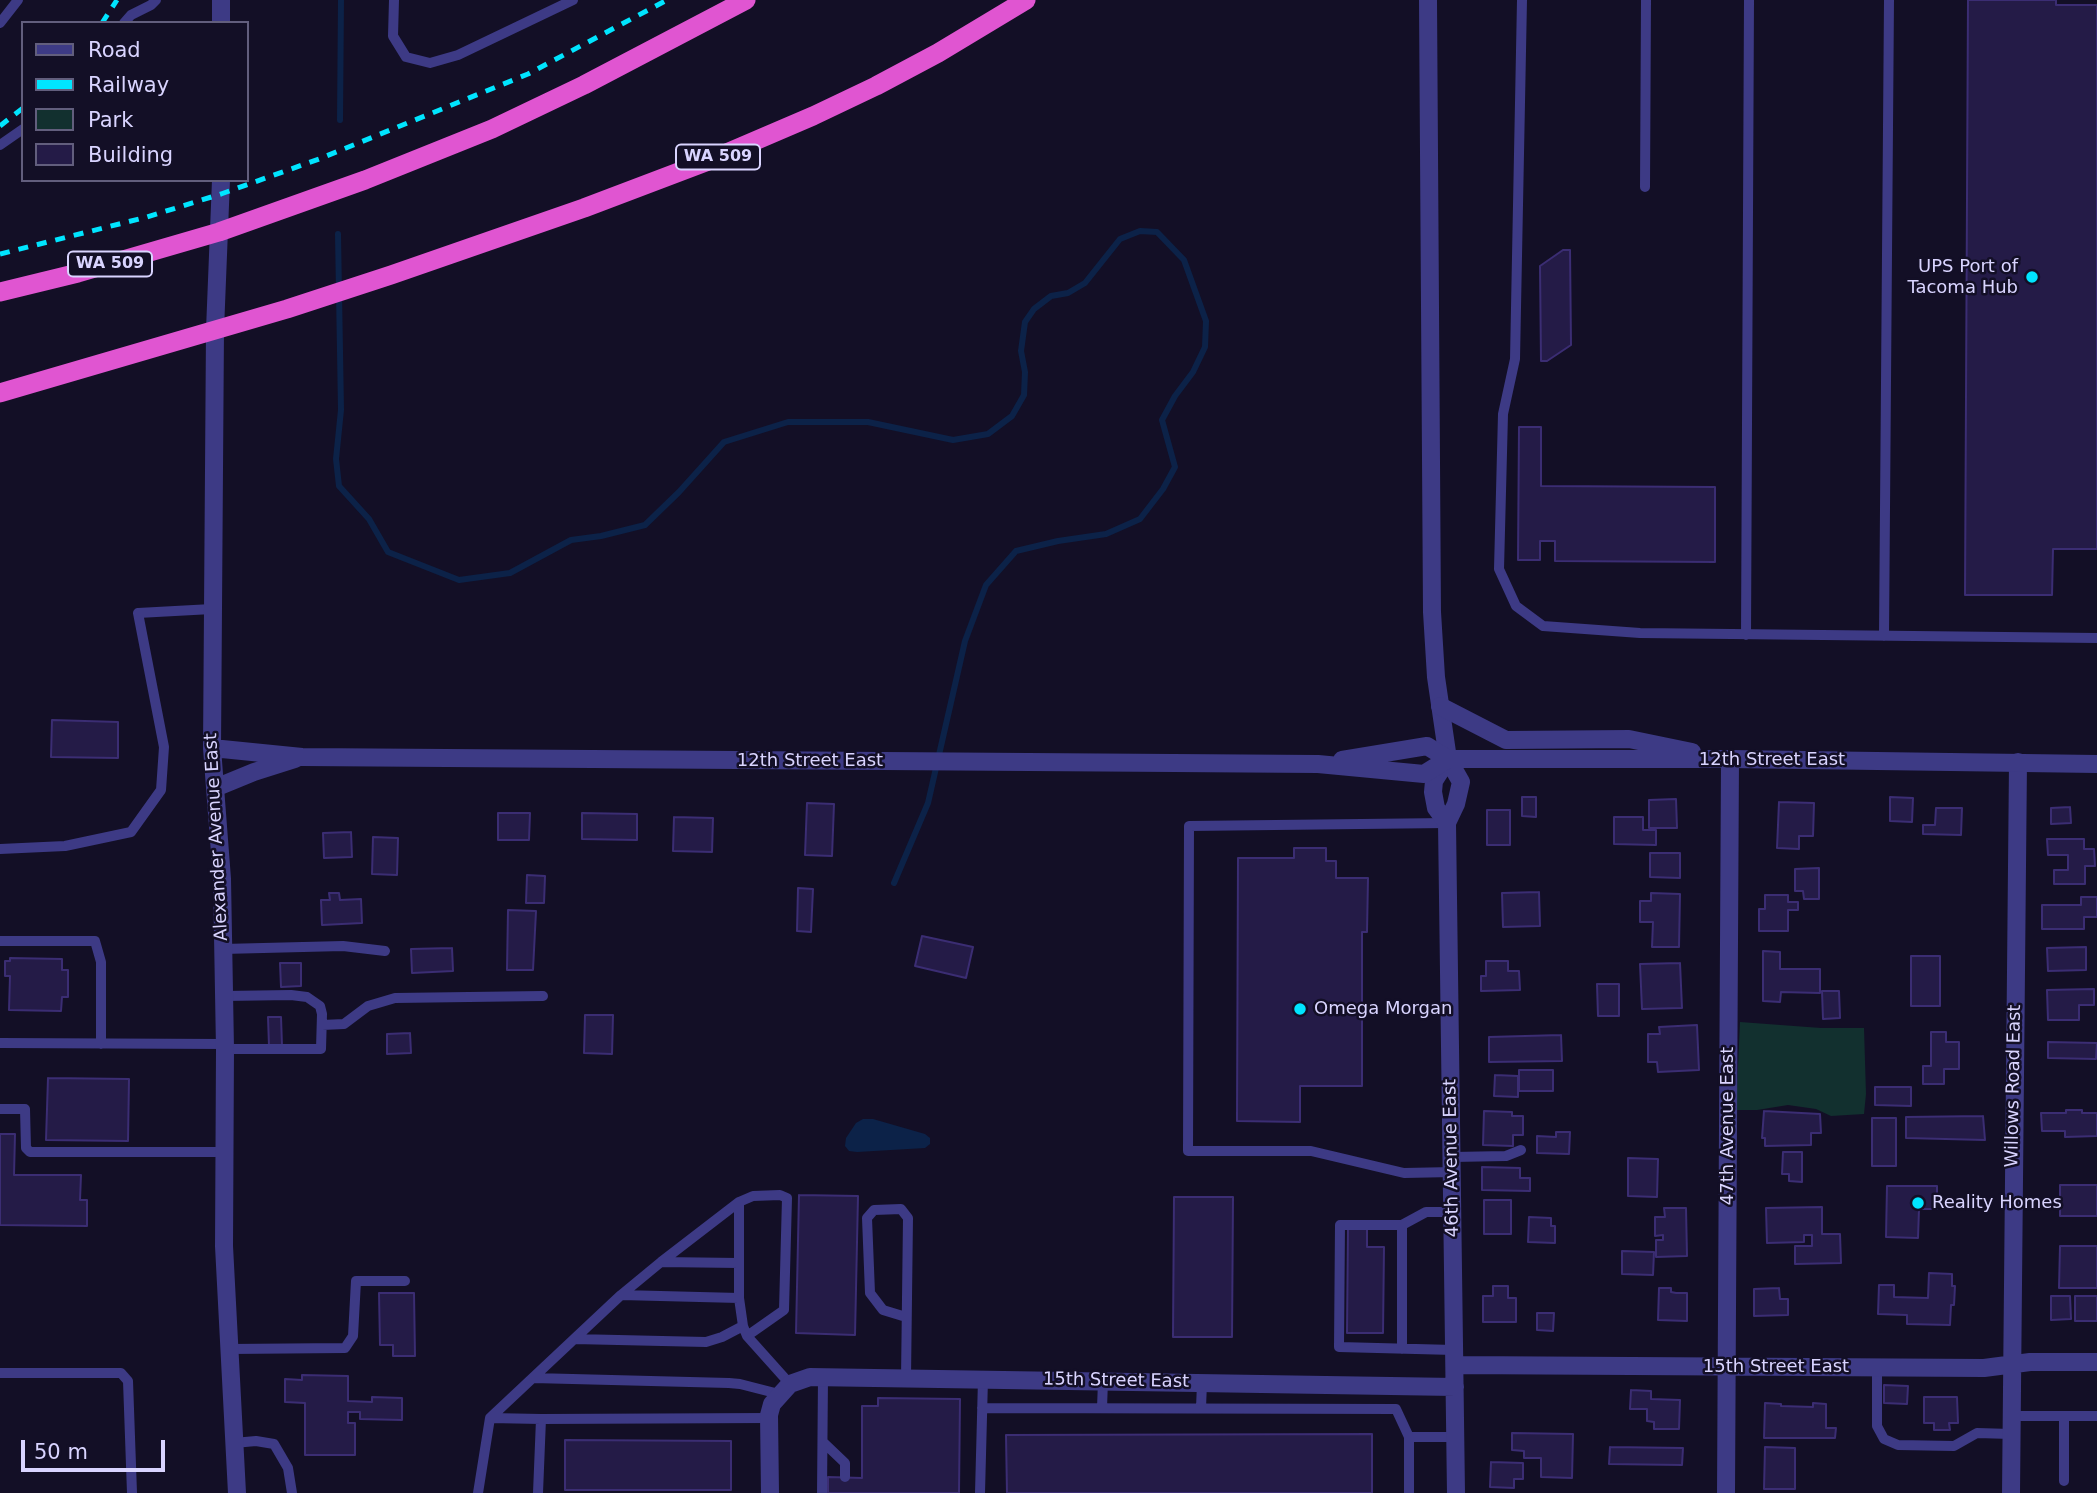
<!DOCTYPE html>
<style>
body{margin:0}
#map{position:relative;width:2097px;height:1493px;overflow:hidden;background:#130f26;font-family:"DejaVu Sans",sans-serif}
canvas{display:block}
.legend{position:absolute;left:21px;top:21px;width:228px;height:161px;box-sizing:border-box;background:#130f26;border:2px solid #625e7d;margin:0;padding:9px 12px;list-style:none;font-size:21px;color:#d9d4ff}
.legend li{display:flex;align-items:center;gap:14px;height:35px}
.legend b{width:35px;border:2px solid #625e7d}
.scale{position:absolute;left:21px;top:1440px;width:144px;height:32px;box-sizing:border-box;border:4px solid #d9d4ff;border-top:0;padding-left:9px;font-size:21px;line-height:24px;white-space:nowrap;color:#d9d4ff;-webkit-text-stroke:5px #130f26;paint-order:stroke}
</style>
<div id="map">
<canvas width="2097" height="1493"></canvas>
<ul class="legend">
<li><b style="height:9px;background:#3d3a85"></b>Road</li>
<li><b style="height:9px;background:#00e5ff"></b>Railway</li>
<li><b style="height:19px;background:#12302f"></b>Park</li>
<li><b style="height:19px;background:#241b47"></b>Building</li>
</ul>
<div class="scale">50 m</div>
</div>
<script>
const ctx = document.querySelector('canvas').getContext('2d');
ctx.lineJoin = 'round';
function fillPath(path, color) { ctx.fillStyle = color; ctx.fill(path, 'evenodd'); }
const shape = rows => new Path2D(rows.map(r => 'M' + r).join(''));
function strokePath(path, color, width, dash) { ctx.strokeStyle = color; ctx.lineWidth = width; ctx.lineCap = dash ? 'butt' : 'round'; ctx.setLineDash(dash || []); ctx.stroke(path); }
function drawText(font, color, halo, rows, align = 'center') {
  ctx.font = font + ' "DejaVu Sans",sans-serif'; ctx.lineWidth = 5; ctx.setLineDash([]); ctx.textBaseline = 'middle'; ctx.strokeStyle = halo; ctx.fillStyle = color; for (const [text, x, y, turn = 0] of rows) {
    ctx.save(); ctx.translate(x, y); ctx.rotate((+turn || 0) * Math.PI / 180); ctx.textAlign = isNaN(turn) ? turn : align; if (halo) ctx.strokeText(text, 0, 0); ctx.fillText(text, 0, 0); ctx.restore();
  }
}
fillPath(shape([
 [1740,1022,1821,1028,1864,1028,1866,1094,1864,1114,1831,1116,1816,1109,1788,1105,1757,1110,1736,1110]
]), '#12302f');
fillPath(shape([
 [863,1119,873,1119,925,1134,930,1138,930,1144,925,1148,857,1152,849,1151,845,1146,846,1138,856,1123]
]), '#0c2248');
strokePath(shape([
 [340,120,341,0],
 [338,234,341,410,336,459,339,486,369,519,388,552,459,580,510,573,571,540,601,536,645,525,679,492,724,442,788,422,868,422,953,440,988,434,1012,416,1024,395,1025,372,1021,351,1025,322,1034,309,1051,296,1068,293,1085,283,1120,239,1140,231,1157,232,1184,260,1206,321,1205,347,1193,372,1175,396,1162,420,1175,467,1163,489,1140,519,1106,534,1058,541,1016,551,986,585,965,641,928,803,894,883]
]), '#0c2248', 6);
const building = shape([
 [1968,0,2056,0,2056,5,2097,5,2097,549,2053,549,2052,595,1965,595,1968,0],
 [1563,250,1570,250,1571,345,1547,361,1541,361,1540,266,1563,250],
 [1519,427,1541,427,1541,486,1715,487,1715,562,1555,561,1555,541,1540,541,1540,560,1518,560,1519,427],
 [52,720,118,722,118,758,51,757,52,720],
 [1522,797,1536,797,1536,817,1522,816,1522,797],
 [1890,797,1913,798,1912,822,1890,821,1890,797],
 [1676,799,1677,828,1649,828,1649,800,1676,799],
 [1779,802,1814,803,1813,836,1799,836,1799,849,1777,848,1779,802],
 [807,803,834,804,832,856,805,855,807,803],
 [2070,807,2071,823,2051,824,2051,808,2070,807],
 [1936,808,1962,808,1961,835,1923,834,1923,825,1935,825,1936,808],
 [1487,810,1510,810,1510,845,1487,845,1487,810],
 [498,813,530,813,529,840,498,840,498,813],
 [582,813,637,814,637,840,582,839,582,813],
 [674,817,713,818,712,852,673,851,674,817],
 [1614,817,1643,817,1643,830,1656,830,1656,845,1614,844,1614,817],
 [351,832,352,857,324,858,323,833,351,832],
 [373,837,398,838,397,875,372,874,373,837],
 [2047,839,2084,839,2084,849,2094,849,2095,866,2085,866,2085,884,2054,884,2054,870,2068,870,2068,855,2048,855,2047,839],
 [1294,848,1326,848,1326,861,1336,861,1336,878,1368,878,1367,932,1362,932,1362,1086,1300,1086,1300,1122,1237,1121,1238,858,1294,858,1294,848],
 [1650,853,1680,853,1680,878,1650,877,1650,853],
 [1819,868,1819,899,1804,899,1803,891,1795,891,1795,869,1819,868],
 [527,875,545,876,544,903,526,903,527,875],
 [798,888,813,889,811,932,797,931,798,888],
 [1539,892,1540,926,1503,927,1502,893,1539,892],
 [329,893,339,893,340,900,361,899,362,923,322,925,321,900,330,900,329,893],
 [1651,893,1680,894,1679,947,1652,947,1653,922,1640,922,1640,901,1651,901,1651,893],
 [1765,895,1788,895,1788,902,1798,902,1798,910,1788,910,1788,931,1759,931,1759,909,1765,909,1765,895],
 [2081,897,2097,897,2097,917,2084,917,2084,929,2042,929,2042,905,2081,905,2081,897],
 [508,910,536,911,533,970,507,970,508,910],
 [922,936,973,947,966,978,915,966,922,936],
 [2086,947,2086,970,2048,971,2047,948,2086,947],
 [452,948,453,971,412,973,411,949,452,948],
 [1763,951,1780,952,1780,969,1820,969,1820,993,1781,992,1780,1002,1763,1001,1763,951],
 [1911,956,1940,956,1940,1006,1911,1006,1911,956],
 [10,958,62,959,62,970,68,970,68,997,62,997,61,1011,9,1010,10,976,5,976,5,961,10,961,10,958],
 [1486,961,1508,961,1508,971,1519,971,1520,990,1481,991,1481,976,1486,976,1486,961],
 [280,963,301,963,301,986,281,987,280,963],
 [1680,963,1682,1008,1642,1009,1640,964,1680,963],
 [1597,984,1619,984,1619,1016,1598,1016,1597,984],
 [2094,989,2094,1005,2079,1005,2079,1020,2048,1020,2047,990,2094,989],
 [1822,991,1839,991,1840,1018,1823,1019,1822,991],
 [585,1015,613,1015,612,1054,584,1053,585,1015],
 [268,1017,281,1017,282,1046,269,1046,268,1017],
 [1697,1025,1699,1070,1658,1072,1657,1062,1648,1062,1648,1034,1660,1034,1659,1027,1697,1025],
 [1931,1032,1946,1032,1946,1042,1959,1042,1959,1069,1944,1069,1944,1084,1923,1084,1923,1066,1931,1066,1931,1032],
 [410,1033,411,1053,387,1054,387,1034,410,1033],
 [1561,1035,1562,1061,1489,1062,1489,1037,1561,1035],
 [2048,1042,2097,1043,2096,1059,2048,1058,2048,1042],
 [1519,1070,1553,1070,1553,1091,1519,1091,1519,1070],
 [1495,1075,1518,1076,1518,1097,1494,1096,1495,1075],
 [48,1078,129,1079,128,1141,46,1140,48,1078],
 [1875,1087,1911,1087,1911,1106,1875,1105,1875,1087],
 [2066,1110,2082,1110,2082,1113,2097,1113,2097,1136,2065,1137,2065,1131,2042,1131,2041,1113,2066,1113,2066,1110],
 [1484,1111,1512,1112,1512,1116,1523,1116,1523,1135,1513,1135,1513,1146,1483,1145,1484,1111],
 [1764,1111,1820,1114,1821,1133,1811,1133,1811,1145,1765,1146,1765,1138,1762,1138,1764,1111],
 [1983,1116,1985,1140,1906,1138,1906,1117,1983,1116],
 [1872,1118,1896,1118,1896,1166,1872,1166,1872,1118],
 [1556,1132,1570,1132,1569,1154,1537,1153,1537,1136,1556,1137,1556,1132],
 [0,1134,15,1134,14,1175,81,1175,80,1200,87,1200,87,1226,0,1225,0,1134],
 [1783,1152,1802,1152,1802,1182,1789,1181,1789,1174,1782,1174,1783,1152],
 [1628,1158,1658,1159,1657,1197,1628,1196,1628,1158],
 [1482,1167,1520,1168,1520,1178,1530,1178,1530,1191,1482,1190,1482,1167],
 [2060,1185,2097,1185,2097,1216,2060,1216,2060,1185],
 [1887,1186,1937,1186,1937,1209,1919,1209,1918,1238,1886,1237,1887,1186],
 [799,1195,858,1196,855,1335,796,1333,799,1195],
 [1174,1197,1233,1197,1232,1337,1173,1337,1174,1197],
 [1484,1200,1511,1200,1511,1234,1484,1234,1484,1200],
 [1822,1207,1822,1234,1840,1234,1841,1263,1795,1264,1795,1246,1812,1246,1812,1235,1804,1235,1804,1242,1767,1243,1766,1208,1822,1207],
 [1664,1208,1686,1208,1687,1256,1656,1257,1656,1240,1663,1240,1663,1235,1655,1236,1655,1217,1665,1217,1664,1208],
 [1529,1217,1551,1218,1551,1226,1555,1226,1555,1243,1528,1242,1529,1217],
 [1348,1228,1367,1229,1367,1247,1384,1247,1383,1333,1347,1333,1348,1228],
 [2060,1246,2097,1246,2097,1288,2059,1288,2060,1246],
 [1622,1251,1654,1252,1653,1275,1622,1274,1622,1251],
 [1929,1273,1952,1274,1952,1286,1955,1286,1954,1305,1951,1305,1950,1325,1907,1324,1907,1315,1878,1314,1879,1285,1894,1285,1894,1297,1928,1298,1929,1273],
 [1493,1286,1508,1286,1508,1298,1516,1298,1516,1322,1483,1322,1483,1296,1493,1296,1493,1286],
 [1659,1288,1671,1288,1671,1292,1676,1293,1687,1293,1687,1321,1658,1320,1659,1288],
 [1779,1288,1780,1299,1788,1299,1788,1315,1754,1316,1754,1289,1779,1288],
 [379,1293,414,1293,415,1356,393,1356,393,1345,380,1345,379,1293],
 [2051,1296,2070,1296,2071,1319,2051,1320,2051,1296],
 [2075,1296,2097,1296,2097,1321,2075,1321,2075,1296],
 [1537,1313,1554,1313,1553,1331,1537,1330,1537,1313],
 [302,1375,348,1376,348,1401,372,1402,372,1397,402,1398,402,1420,360,1419,360,1412,348,1412,348,1423,355,1423,355,1455,305,1455,305,1403,285,1402,285,1379,302,1380,302,1375],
 [1884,1385,1908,1386,1907,1404,1884,1403,1884,1385],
 [1631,1390,1651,1391,1651,1399,1680,1400,1679,1429,1654,1429,1654,1422,1647,1421,1647,1409,1630,1409,1631,1390],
 [1924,1397,1957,1397,1958,1423,1949,1423,1950,1430,1934,1430,1934,1423,1924,1423,1924,1397],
 [878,1398,960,1399,959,1493,828,1493,828,1477,862,1478,862,1406,878,1406,878,1398],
 [1765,1403,1781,1404,1781,1406,1813,1407,1813,1403,1826,1404,1826,1428,1836,1428,1835,1438,1764,1438,1765,1403],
 [1512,1433,1573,1434,1572,1478,1541,1477,1541,1458,1524,1458,1524,1451,1512,1450,1512,1433],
 [1372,1434,1372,1493,1007,1493,1006,1435,1372,1434],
 [565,1440,731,1441,731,1490,565,1490,565,1440],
 [1610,1447,1683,1448,1682,1465,1609,1464,1610,1447],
 [1765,1447,1795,1448,1795,1489,1764,1489,1765,1447],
 [1491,1462,1523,1463,1523,1479,1514,1479,1514,1488,1490,1487,1491,1462]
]);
fillPath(building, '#241b47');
strokePath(building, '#3b2d73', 2);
strokePath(shape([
 [394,0,393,36,406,57,430,63,458,55,573,0],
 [1522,0,1515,359,1503,414,1499,569,1516,606,1543,626,1640,633,2097,638],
 [0,23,18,0],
 [124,23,131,15,151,5,156,0],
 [0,145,23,129],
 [1645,187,1646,0],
 [1746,635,1749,0],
 [1884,636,1889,0],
 [1447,823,1189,826,1188,1151,1311,1151,1404,1173,1453,1172],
 [0,849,65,846,131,832,161,790,164,747,138,613,212,609],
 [0,941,95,941,101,962,101,1044],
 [223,949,343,946,385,951],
 [224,996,291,995,307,997,320,1006,322,1014,321,1049,225,1049],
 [322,1025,344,1024,368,1006,395,998,543,996],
 [0,1043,225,1044],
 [0,1109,25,1109,26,1148,30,1152,224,1152],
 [1453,1157,1506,1156,1521,1150],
 [739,1202,739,1298,743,1326,747,1336,790,1384],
 [1402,1225,1426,1212,1453,1212],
 [661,1262,739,1263],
 [621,1295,739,1298],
 [906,1317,883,1310,870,1293,867,1218,874,1210,901,1209,908,1218,906,1378],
 [574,1339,706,1342,722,1337,743,1326],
 [229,1349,345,1348,353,1336,356,1281,405,1281],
 [1402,1349,1402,1225,1340,1225,1339,1347,1454,1350],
 [1877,1367,1877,1426,1884,1439,1898,1445,1954,1446,1977,1433,2011,1434],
 [0,1373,121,1373,128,1381,132,1493],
 [533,1378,729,1383,740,1384,779,1394],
 [982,1408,1396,1409,1409,1437,1409,1493],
 [1102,1408,1103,1381],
 [1201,1408,1202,1383],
 [2011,1416,2097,1416],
 [2064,1416,2064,1481],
 [490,1418,541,1419],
 [1409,1437,1455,1437],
 [823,1442,845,1463,845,1477],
 [234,1443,256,1441,274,1444,288,1468,292,1493],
 [478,1493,490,1418,621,1295,661,1262,739,1202,753,1196,780,1195,787,1198,784,1310,747,1336],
 [538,1493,541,1419,769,1418],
 [822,1493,823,1377],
 [980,1493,983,1379]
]), '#3d3a85', 10);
strokePath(shape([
 [1428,0,1432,612,1436,677,1448,759,1461,782,1456,804,1447,823,1456,1493],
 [1447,823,1436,808,1433,792,1434,781,1448,759],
 [1455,1365,1984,1368,2030,1362,2097,1362],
 [770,1493,769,1415,772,1404,790,1384,810,1377,1455,1387],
 [1726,1493,1730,759],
 [2011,1493,2018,762]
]), '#3d3a85', 18);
strokePath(shape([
 [221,23,221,0],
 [221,180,215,330,212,748,222,879,225,1049,224,1246,237,1493],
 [1440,706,1506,740,1629,739,1692,752],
 [212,748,302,757,1318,764,1424,774,1448,759],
 [1342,760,1427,746,1448,759,1730,759,2097,764],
 [215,788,254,772,295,759]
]), '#3d3a85', 18);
strokePath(shape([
 [0,292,78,273,219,232,365,180,492,129,584,85,746,0],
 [0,393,287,309,391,275,584,208,708,161,813,116,876,86,938,53,1026,0]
]), '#e055d1', 19);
strokePath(shape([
 [102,23,117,0],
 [0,126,23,108],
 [0,254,147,217,221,194,319,159,528,74,667,0]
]), '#00e5ff', 5, [10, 9]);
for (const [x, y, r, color] of [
 [2032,277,7,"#00e5ff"],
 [1300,1009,7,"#00e5ff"],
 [1918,1203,7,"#00e5ff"]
]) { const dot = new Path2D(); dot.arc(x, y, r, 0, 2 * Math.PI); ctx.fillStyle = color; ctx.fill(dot); strokePath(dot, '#130f26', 2.5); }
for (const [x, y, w] of [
 [718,157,84],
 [110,264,84]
]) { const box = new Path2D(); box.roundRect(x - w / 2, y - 12.5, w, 25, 5); ctx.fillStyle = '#130f26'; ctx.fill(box); strokePath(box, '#d9d4ff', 2); }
drawText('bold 16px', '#d9d4ff', null, [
 ["WA 509",718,157],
 ["WA 509",110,264]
]);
drawText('18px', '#d9d4ff', '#130f26', [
 ["UPS Port of",2018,267,"right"],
 ["Tacoma Hub",2018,288,"right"],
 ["Omega Morgan",1314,1009],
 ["Reality Homes",1932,1203]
], 'left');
drawText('18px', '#d9d4ff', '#130f26', [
 ["12th Street East",1772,760],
 ["12th Street East",810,761],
 ["Alexander Avenue East",217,837,-93],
 ["Willows Road East",2014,1086,-89],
 ["47th Avenue East",1728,1126,-90],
 ["46th Avenue East",1452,1158,-91],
 ["15th Street East",1776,1367],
 ["15th Street East",1116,1381,1]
]);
</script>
